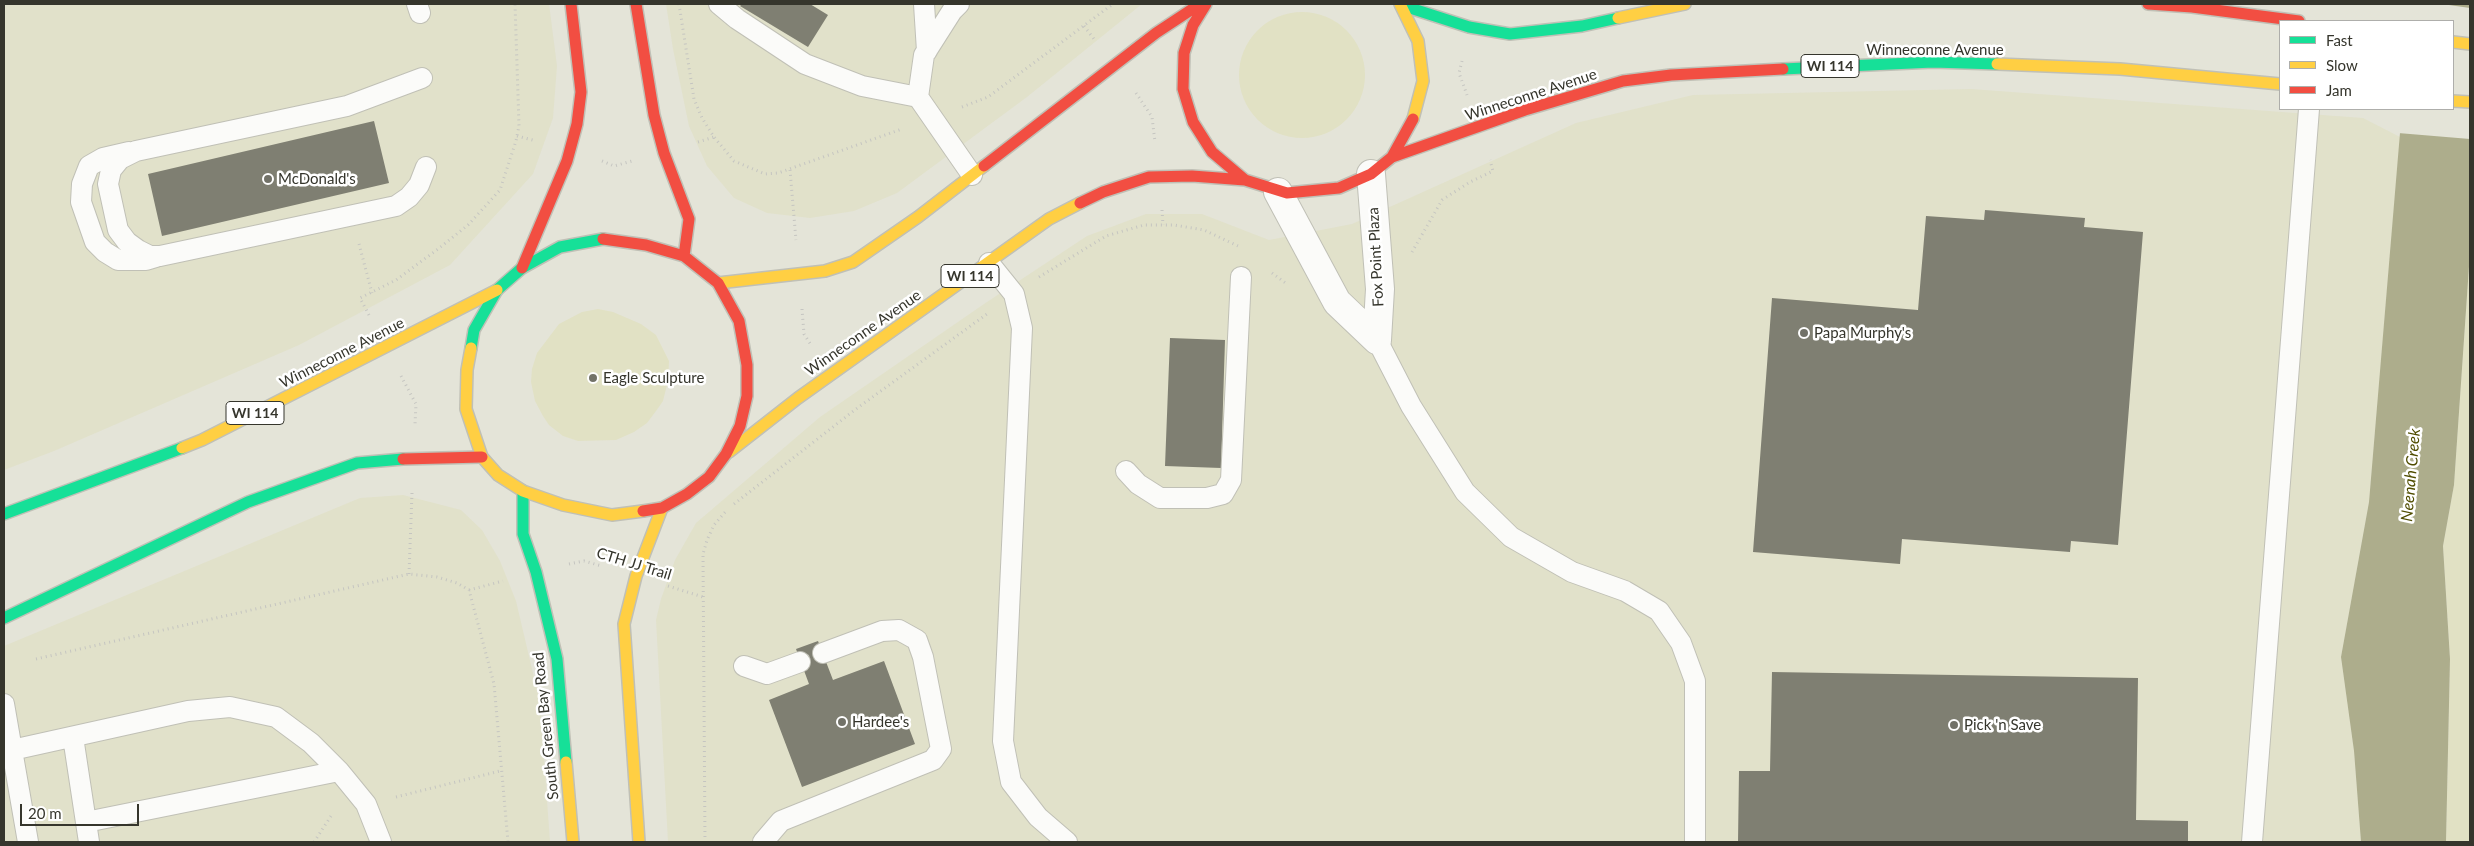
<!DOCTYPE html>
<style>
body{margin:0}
#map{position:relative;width:2474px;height:846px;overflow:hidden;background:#e4e4d8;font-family:Lato,sans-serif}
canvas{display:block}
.frame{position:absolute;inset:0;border:5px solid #35352c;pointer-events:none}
.legend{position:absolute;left:2279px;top:20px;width:175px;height:90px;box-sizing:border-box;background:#fff;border:1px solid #aeaeab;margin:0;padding:6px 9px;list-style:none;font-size:15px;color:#35352c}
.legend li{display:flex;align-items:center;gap:10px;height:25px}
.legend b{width:25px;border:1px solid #aeaeab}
.scale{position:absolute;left:20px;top:804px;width:119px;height:22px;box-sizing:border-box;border:2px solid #35352c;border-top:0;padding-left:6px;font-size:15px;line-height:18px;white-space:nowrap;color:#35352c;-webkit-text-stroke:4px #fff;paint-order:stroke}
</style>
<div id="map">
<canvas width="2474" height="846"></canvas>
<div class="frame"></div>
<ul class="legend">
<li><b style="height:6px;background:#16e098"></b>Fast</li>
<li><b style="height:6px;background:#ffcf43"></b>Slow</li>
<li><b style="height:6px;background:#f24e42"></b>Jam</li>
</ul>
<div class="scale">20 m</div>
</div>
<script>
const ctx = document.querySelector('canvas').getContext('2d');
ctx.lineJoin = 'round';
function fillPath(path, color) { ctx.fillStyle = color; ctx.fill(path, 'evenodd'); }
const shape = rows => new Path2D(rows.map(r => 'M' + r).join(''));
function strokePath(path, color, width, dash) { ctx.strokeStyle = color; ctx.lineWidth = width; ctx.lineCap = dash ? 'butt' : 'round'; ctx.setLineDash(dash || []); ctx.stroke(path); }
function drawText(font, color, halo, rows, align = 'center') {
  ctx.font = font + ' Lato,sans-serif'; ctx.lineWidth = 5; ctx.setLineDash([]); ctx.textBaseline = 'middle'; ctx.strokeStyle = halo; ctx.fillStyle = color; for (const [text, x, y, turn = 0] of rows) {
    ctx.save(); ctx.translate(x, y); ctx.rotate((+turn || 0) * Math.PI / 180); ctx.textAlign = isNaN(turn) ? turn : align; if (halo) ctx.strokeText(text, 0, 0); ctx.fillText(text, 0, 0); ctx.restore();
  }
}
fillPath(shape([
 [4,4,549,4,557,66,553,118,533,174,450,265,299,345,54,451,4,470],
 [666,4,1142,4,1027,97,897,193,854,211,810,218,767,213,734,198,707,166,689,126,673,49],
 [1971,89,2363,118,2400,137,2369,502,2341,657,2354,751,2361,842,668,842,656,620,661,599,675,560,696,523,820,417,984,304,1087,236,1146,214,1202,214,1269,240,1352,224,1576,123,1693,95],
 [403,495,461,510,482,530,500,561,516,601,540,703,550,842,4,842,4,646,360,498]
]), '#e1e1ca');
fillPath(shape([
 '1239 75a63 63 0 1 1 126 0a63 63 0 1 1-126 0Z',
 [2470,252,2470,842,2446,842,2450,659,2443,546,2454,485],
 [598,309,613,312,641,324,656,335,669,361,668,381,663,401,656,411,647,423,634,432,616,440,578,441,563,436,549,425,543,416,535,401,531,382,532,369,537,353,559,324,582,312]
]), '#e1e1c4');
fillPath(shape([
 [2410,4,2470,4,2470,252,2454,485,2443,546,2450,659,2446,842,2361,842,2354,751,2341,657,2369,502,2402,109,2453,109,2453,21]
]), '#adad8c');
fillPath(shape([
 [2408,4,2442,4,2470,8,2470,139,2398,133,2399,109,2453,109,2453,21,2406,21]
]), '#e4e4d8');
fillPath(shape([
 [742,4,810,4,828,15,808,47,740,6],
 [374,121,389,183,162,236,148,174],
 [1985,210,2085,218,2084,227,2143,232,2118,545,2071,541,2070,552,1902,539,1900,564,1753,552,1772,298,1918,310,1926,216,1984,220],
 [1170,338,1225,340,1221,468,1165,466],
 [818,641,833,680,884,661,915,744,802,787,769,700,809,684,796,649],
 [1772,672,2138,678,2136,820,2188,821,2188,842,1738,842,1739,771,1770,771]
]), '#7f7f72');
const lane = shape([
 [417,4,420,13],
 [719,4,737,19,805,64,862,86,918,97,972,175],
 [924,4,927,51],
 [422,78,347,106,136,151,120,159,111,170,108,184,118,230,127,242,138,250,150,256,160,256,396,206,409,197,419,185,426,167],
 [918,97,924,55,952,11,959,4],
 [129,152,103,158,89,166,82,184,81,202,95,242,105,252,118,260,146,260,156,257],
 [989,263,1014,294,1022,328,1003,741,1011,782,1038,817,1067,842],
 [1377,340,1411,406,1465,492,1511,537,1572,572,1625,591,1659,611,1681,643,1695,681,1695,842],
 [1126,471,1138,484,1160,498,1207,498,1223,494,1231,480,1241,277],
 [744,666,767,674,800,662],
 [4,704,28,842],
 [73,737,89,842],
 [12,750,188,711,230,707,276,717,311,743,339,771,366,804,381,842],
 [86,822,339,771],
 [763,842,781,821,933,760,941,749,923,657,917,640,899,630,882,631,823,653],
 [2252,842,2309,109]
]);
const street = shape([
 [1371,174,1380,289,1377,340],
 [1278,192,1337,302,1377,340]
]);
const fast = shape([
 [1401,5,1469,27,1510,34,1582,26,1618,18],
 [1783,69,1933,62,1997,64],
 [471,348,474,330,497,290,522,268,560,247,603,239],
 [523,491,523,534,536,572,557,659,566,762],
 [4,514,182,448],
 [4,618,248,502,357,463,403,459]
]);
const slow = shape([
 [1400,4,1418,41,1423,81,1413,119],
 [1618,18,1685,4],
 [2453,42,2470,44],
 [1997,64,2120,69,2280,84],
 [2453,101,2470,102],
 [718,283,825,271,853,262,918,217,984,166],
 [471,348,467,370,466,409,482,457,498,475,523,491,563,505,612,515,643,511],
 [182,448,202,440,497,290],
 [729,452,798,398,1049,219,1080,203],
 [566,762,573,842],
 [639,842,624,624,636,576,662,508]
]);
const jam = shape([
 [636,4,654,115,664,153,689,219,684,256],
 [1206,4,1193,25,1184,53,1183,89,1193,122,1212,152,1245,180,1287,193,1339,188,1371,174,1392,157,1413,119],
 [2148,4,2192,7,2299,21],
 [1392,157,1525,110,1623,81,1671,75,1783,69],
 [984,166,1156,33,1200,4],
 [1080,203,1103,192,1149,177,1192,176,1245,180],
 [603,239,646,245,684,256,718,283,739,321,747,365,747,396,740,426,726,454,709,477,687,494,662,508,643,511],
 [522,268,567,161,577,124,581,92,571,4],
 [403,459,482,457]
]);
strokePath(lane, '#c0c0b6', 22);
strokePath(street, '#c0c0b6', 30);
strokePath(fast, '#c0c0b6', 14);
strokePath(slow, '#c0c0b6', 14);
strokePath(jam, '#c0c0b6', 14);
strokePath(shape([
 [679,4,694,99,702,118,714,137,734,161,765,174,778,173,902,129],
 [1084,26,1094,39],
 [1462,61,1459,73,1467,95],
 [1136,93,1152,117,1155,142],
 [962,107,988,97,1113,4],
 [517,136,536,141],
 [698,142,714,137],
 [602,161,614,166,632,161],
 [790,170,796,240],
 [1162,210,1163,225],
 [359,244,372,293],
 [1412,252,1442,200,1470,182,1493,171,1490,160],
 [1272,273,1287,284],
 [1039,277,1106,236,1144,225,1174,225,1204,230,1238,246],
 [802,309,804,334,811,345],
 [369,315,360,298,396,280,438,249,468,225,500,190,516,141,519,126,515,4],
 [401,376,416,404,415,424],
 [734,504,856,409,987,314],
 [569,564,584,561,602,566],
 [409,574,412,493],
 [668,586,703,597],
 [469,590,503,581],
 [36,659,409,574,437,577,457,583,469,590,494,684,508,842],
 [396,797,500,771],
 [314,842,333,813],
 [705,842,703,554,707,540,714,525,727,510]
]), '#c5c5c1', 3, [1, 4]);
strokePath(lane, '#fbfbf9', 20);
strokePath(street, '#fbfbf9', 28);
strokePath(fast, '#16e098', 11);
strokePath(slow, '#ffcf43', 11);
strokePath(jam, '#f24e42', 11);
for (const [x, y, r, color] of [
 [268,179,5,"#727268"],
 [1804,333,5,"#727268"],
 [593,378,5,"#727268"],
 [842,722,5,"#727268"],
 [1954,725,5,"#727268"]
]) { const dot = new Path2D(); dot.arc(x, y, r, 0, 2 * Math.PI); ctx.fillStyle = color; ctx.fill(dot); strokePath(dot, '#fff', 2); }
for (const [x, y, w] of [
 [1830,66,58],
 [970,276,58],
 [255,413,58]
]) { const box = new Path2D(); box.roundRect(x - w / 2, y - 11.5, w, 23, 4); ctx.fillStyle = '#fff'; ctx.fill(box); strokePath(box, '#35352c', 1); }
drawText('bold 14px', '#35352c', null, [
 ["WI 114",1830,66],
 ["WI 114",970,276],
 ["WI 114",255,413]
]);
drawText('15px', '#35352c', '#fff', [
 ["Winneconne Avenue",1935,50],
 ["Winneconne Avenue",1531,95,-18],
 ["Fox Point Plaza",1376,257,-93],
 ["Winneconne Avenue",863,333,-35],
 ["Winneconne Avenue",342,353,-27],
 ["CTH JJ Trail",634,564,17],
 ["South Green Bay Road",546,726,-96]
]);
drawText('15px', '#35352c', '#fff', [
 ["McDonald's",278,179],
 ["Papa Murphy's",1814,333],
 ["Eagle Sculpture",603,378],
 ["Hardee's",852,722],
 ["Pick 'n Save",1964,725]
], 'left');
drawText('italic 16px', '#504d00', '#fff', [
 ["Neenah Creek",2411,475,-85]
]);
</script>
